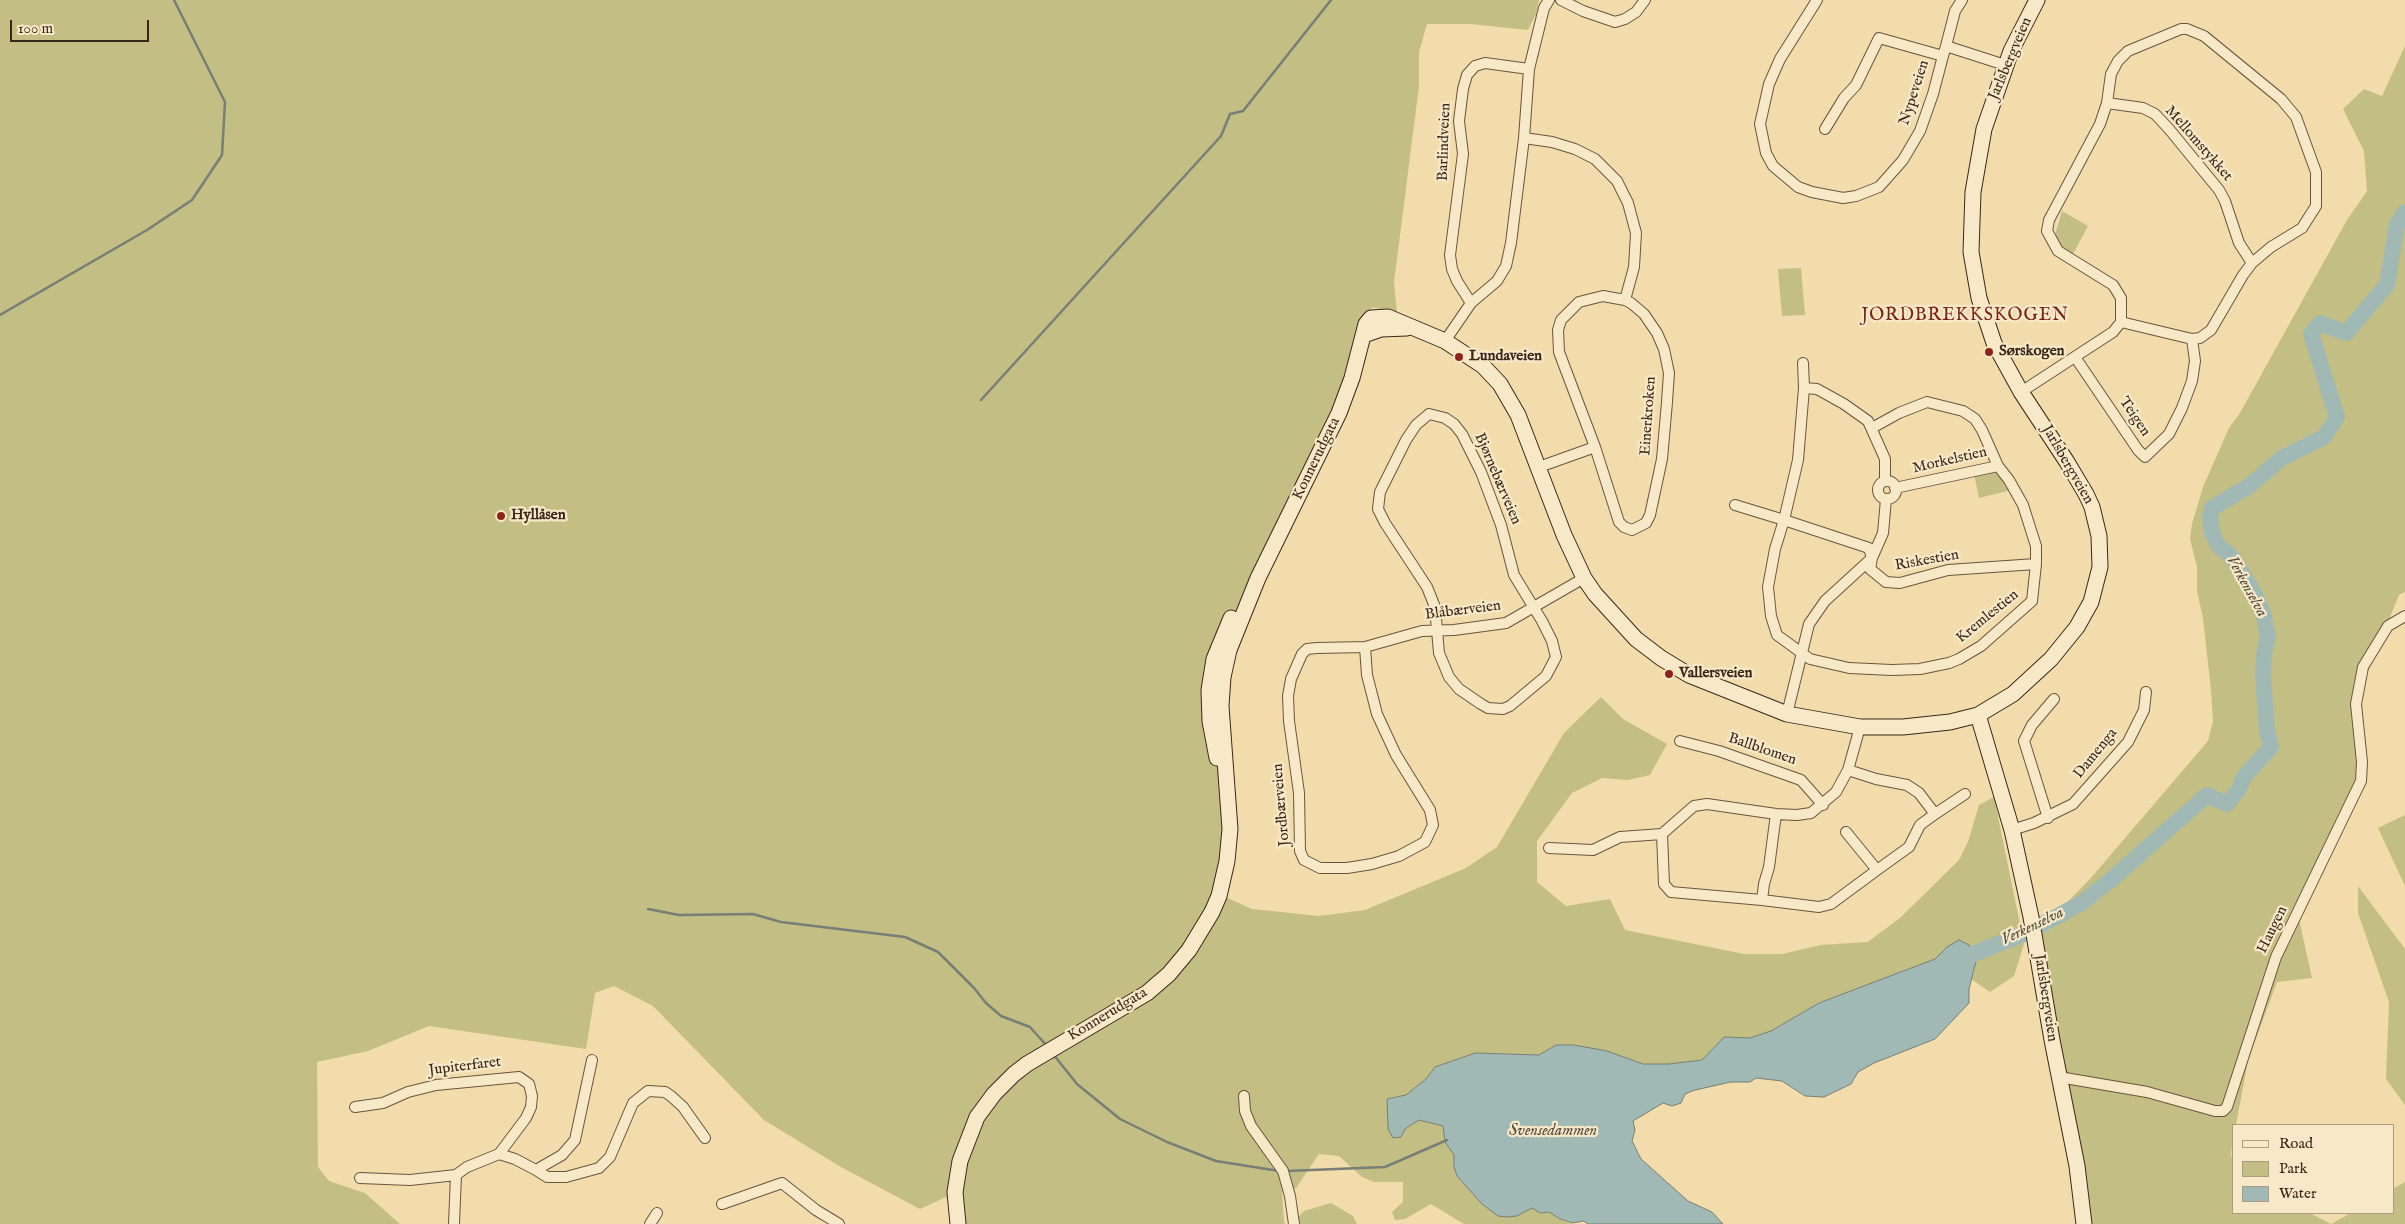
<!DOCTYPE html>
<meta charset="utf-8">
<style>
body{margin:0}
#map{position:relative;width:2405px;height:1224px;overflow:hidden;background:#f3dcab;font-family:"IM FELL English",serif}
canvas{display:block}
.legend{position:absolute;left:2232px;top:1124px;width:162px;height:90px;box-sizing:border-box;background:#f7e8c8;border:1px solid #ab9b82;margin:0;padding:6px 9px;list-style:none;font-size:15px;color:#39281a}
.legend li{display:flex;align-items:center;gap:10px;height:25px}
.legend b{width:25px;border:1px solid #ab9b82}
.scale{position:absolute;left:10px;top:20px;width:139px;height:22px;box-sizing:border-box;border:2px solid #39281a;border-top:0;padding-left:6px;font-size:15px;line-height:18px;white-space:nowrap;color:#39281a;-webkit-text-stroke:4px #f7e8c8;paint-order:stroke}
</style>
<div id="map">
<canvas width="2405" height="1224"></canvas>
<ul class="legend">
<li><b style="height:6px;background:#f7e8c8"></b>Road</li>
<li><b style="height:14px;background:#c3be83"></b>Park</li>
<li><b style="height:14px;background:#a0b9b4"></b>Water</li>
</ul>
<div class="scale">100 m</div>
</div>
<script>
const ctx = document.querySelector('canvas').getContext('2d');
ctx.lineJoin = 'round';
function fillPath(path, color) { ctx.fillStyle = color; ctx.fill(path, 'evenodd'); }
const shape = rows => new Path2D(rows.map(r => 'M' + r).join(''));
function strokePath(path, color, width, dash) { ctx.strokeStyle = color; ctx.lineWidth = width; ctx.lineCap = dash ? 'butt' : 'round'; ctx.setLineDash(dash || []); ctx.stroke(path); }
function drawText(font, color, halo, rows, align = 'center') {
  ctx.font = font + ' "IM FELL English",serif'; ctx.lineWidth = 4.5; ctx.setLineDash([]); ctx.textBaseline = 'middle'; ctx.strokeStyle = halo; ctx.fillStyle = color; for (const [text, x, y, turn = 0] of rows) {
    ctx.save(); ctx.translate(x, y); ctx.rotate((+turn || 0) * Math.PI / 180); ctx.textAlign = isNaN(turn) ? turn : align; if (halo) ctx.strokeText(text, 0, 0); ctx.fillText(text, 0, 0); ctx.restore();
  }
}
fillPath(shape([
 [0,0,1539,0,1536,14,1528,30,1471,24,1427,24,1419,52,1419,86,1394,282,1397,313,1372,307,1350,386,1229,633,1227,791,1223,896,1252,909,1319,916,1365,910,1466,868,1497,847,1564,733,1601,697,1623,719,1667,744,1650,775,1628,780,1602,778,1572,793,1537,841,1537,882,1566,906,1610,899,1625,930,1744,954,1782,954,1821,945,1868,942,1901,917,1959,860,1968,842,1979,805,1994,797,2024,944,2014,976,1990,992,1971,979,1974,972,1947,947,1935,959,1819,1003,1771,1031,1750,1038,1724,1037,1702,1060,1669,1064,1643,1064,1607,1051,1556,1045,1540,1055,1475,1053,1435,1067,1426,1079,1406,1095,1387,1099,1405,1129,1419,1120,1443,1126,1445,1142,1454,1155,1454,1167,1457,1176,1482,1204,1498,1215,1507,1217,1517,1216,1532,1208,1540,1213,1549,1212,1559,1219,1573,1224,1464,1224,1431,1204,1405,1219,1395,1220,1392,1212,1403,1202,1403,1182,1374,1182,1362,1177,1339,1156,1319,1154,1296,1188,1282,1192,1284,1223,1286,1224,955,1224,946,1197,920,1209,841,1167,764,1120,653,1006,614,986,595,993,586,1049,429,1026,368,1051,317,1062,318,1167,329,1181,365,1193,400,1224,0,1224],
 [2405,46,2405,592,2399,595,2352,711,2359,774,2297,910,2312,978,2277,982,2248,1060,2236,1125,2234,1125,2231,1156,2234,1158,2234,1213,2310,1213,2331,1224,2351,1213,2394,1213,2394,1188,2405,1182,2405,1224,2087,1224,2052,1040,2041,929,2090,879,2208,741,2213,721,2211,690,2203,618,2197,591,2197,567,2190,539,2192,524,2203,487,2229,428,2240,413,2347,220,2367,191,2364,151,2343,109,2364,89,2382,96],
 [2062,211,2088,226,2072,256,2061,246,2055,235],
 [1801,268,1805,315,1782,316,1778,269],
 [1991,471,1998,473,2011,490,1979,498,1974,474],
 [2405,815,2405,886,2378,828],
 [2358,886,2405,949,2405,1105,2386,1079,2389,1002,2358,913],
 [1331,1203,1353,1216,1357,1224,1292,1224,1304,1211]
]), '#c3be83');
const water = shape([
 [1959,940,1969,945,1976,961,1969,989,1969,1003,1935,1039,1874,1063,1858,1072,1851,1084,1824,1097,1805,1096,1782,1081,1756,1078,1750,1082,1731,1082,1695,1090,1685,1094,1681,1103,1672,1106,1663,1103,1633,1121,1635,1130,1632,1141,1641,1159,1688,1201,1712,1212,1723,1224,1588,1224,1583,1221,1573,1223,1560,1219,1549,1212,1540,1213,1532,1208,1517,1216,1507,1217,1498,1216,1482,1204,1457,1176,1454,1167,1454,1155,1445,1142,1443,1126,1419,1120,1405,1129,1401,1137,1393,1138,1388,1129,1387,1099,1406,1095,1426,1079,1435,1067,1475,1053,1539,1055,1556,1045,1574,1045,1607,1051,1643,1064,1669,1064,1702,1060,1724,1037,1750,1038,1771,1031,1819,1003,1935,959,1947,947,1959,940]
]);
fillPath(water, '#a0b9b4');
strokePath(water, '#777f76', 1);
strokePath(shape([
 [0,315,147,230,192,200,222,155,225,102,174,0],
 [981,400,1221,136,1230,114,1243,111,1331,0],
 [648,909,679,915,753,914,781,922,905,937,938,952,974,988,986,1003,1001,1016,1030,1027,1047,1046],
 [1053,1054,1077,1084,1120,1119,1167,1142,1216,1161,1279,1171],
 [1287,1171,1385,1167,1447,1140]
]), '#777f76', 2.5);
strokePath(shape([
 [1973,954,2026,933,2080,904,2111,880,2207,795,2227,804,2239,789,2244,777,2271,747,2267,730,2263,676,2264,654,2268,637,2264,616,2256,597,2233,558,2218,545,2212,532,2210,516,2212,508,2249,486,2282,458,2324,437,2337,417,2311,334,2320,323,2346,333,2387,285,2397,224,2405,212]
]), '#a0b9b4', 16);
const street = shape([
 [1561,0,1583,11,1615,22,1625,19,1636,12,1645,0],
 [1817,0,1780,59,1769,84,1760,124,1766,153,1773,166,1798,187,1812,192,1843,198,1856,196,1879,187,1903,160,1920,131,1933,94,1943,56],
 [1946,46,1955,11,1962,0],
 [2107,103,2143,108,2155,114,2169,129,2219,190,2225,201,2239,243,2252,263],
 [1825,129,1844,98,1856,85,1879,38,1943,56,1946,46,2005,65],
 [1524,138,1552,142,1575,149,1595,159,1617,181,1628,203,1636,233,1634,267,1625,300],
 [1471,303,1457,281,1452,269,1450,255,1463,154,1459,121,1463,89,1467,75,1475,66,1485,63,1529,69],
 [1445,341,1471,303,1497,281,1506,266,1511,243,1524,138,1529,69,1544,8,1549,0],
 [2075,357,2138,450,2145,457,2169,434,2182,408,2192,381,2195,361,2192,339],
 [1803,363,1804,388,1798,460,1784,520,1869,548,1872,558,1870,569,1886,582,1900,583,1948,570,2036,564,2036,546,2023,505,2009,480,1998,466],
 [1804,388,1817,389,1844,404,1868,421,1885,459,1885,481],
 [2021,392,2113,332,2121,322,2192,339,2200,338,2211,330,2243,275,2252,263,2271,247,2302,228,2316,206,2316,172,2296,117,2281,99,2204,36,2187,29,2181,29,2128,51,2118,61,2111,74,2107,103,2100,124,2049,220,2047,231,2058,251,2113,285,2121,298,2121,322],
 [1429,414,1445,418,1454,424,1462,434,1481,472,1501,525,1514,575,1542,621,1552,641,1556,657,1546,676,1510,706,1503,709,1488,708,1481,704,1459,689,1449,677,1439,653,1435,607,1427,587,1385,523,1378,509,1380,492,1406,440,1416,425,1429,414],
 [1872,428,1899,413,1927,402,1963,411,1975,419,1982,430,1998,466,1895,488],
 [1539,467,1595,447,1619,522,1624,527,1632,530,1646,523,1650,515,1662,459,1667,402,1669,373,1664,349,1657,333,1644,314,1631,303,1625,300,1603,296,1579,302,1561,320,1558,330,1559,352,1595,447],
 '1878 490a9 9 0 1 1 18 0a9 9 0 1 1-18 0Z',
 [1735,505,1784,520,1775,549,1768,587,1771,616,1777,635,1810,659,1849,668,1892,670,1920,669,1949,663,1959,659,1981,646,2032,601,2036,564],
 [1365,647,1367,675,1377,714,1396,755,1430,810,1433,825,1425,842,1399,856,1372,864,1347,868,1320,868,1304,860,1300,851,1299,793,1289,721,1288,696,1291,679,1302,654,1307,649,1317,648,1365,647,1422,631,1454,630,1506,623,1584,578],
 [1787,714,1809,624,1825,601,1872,558,1883,533,1886,499],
 [1680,741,1719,751,1801,780,1823,805],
 [1776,814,1769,867,1764,884,1762,900,1819,907,1831,904,1877,870],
 [1935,814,1965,794],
 [2048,818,2024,741,2032,725,2054,699],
 [2012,830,2034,823,2073,804,2128,742,2144,710,2146,692],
 [1846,832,1877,870,1909,847,1920,825,1935,814,1919,793,1907,785,1876,779,1848,770],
 [1662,834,1664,884,1671,892,1762,900],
 [1549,848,1593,850,1620,837,1662,834,1694,806,1707,804,1776,814,1797,815,1811,813,1836,792,1848,770,1860,727],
 [2059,1077,2147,1092,2215,1111,2223,1111,2227,1107,2276,957,2361,781,2362,762,2356,704,2363,667,2388,626,2405,616],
 [1244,1096,1245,1111,1251,1126,1283,1171,1290,1196,1294,1224],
 [355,1107,383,1103,408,1092,436,1085,519,1077,529,1084,532,1096,531,1107,526,1118,499,1154],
 [536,1170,547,1177,566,1177,599,1168,610,1157,633,1103,648,1091,665,1092,671,1096,683,1107,705,1138],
 [360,1178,410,1180,456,1175],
 [722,1204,782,1183,816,1210,839,1224],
 [454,1224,456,1175,467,1167,499,1154,515,1159,536,1170,562,1155,575,1140,592,1060],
 [650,1224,657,1213]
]);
const secondary = shape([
 [1364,335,1381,329,1407,328],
 [1978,715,2012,830,2031,917,2052,1040,2077,1166,2084,1224],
 [1217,758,1210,721,1209,690,1214,659,1231,618],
 [958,1224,955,1192,960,1161,977,1117,994,1094,1014,1074,1027,1064,1147,993,1169,974,1189,950,1212,912,1219,896,1227,861,1230,829,1221,706,1223,677,1229,650,1258,578,1339,413,1352,378,1366,324,1371,318,1388,317,1445,341,1483,366,1500,384,1518,415,1564,535,1584,578,1595,594,1636,639,1661,658,1689,675,1787,714,1860,727,1903,727,1950,722,1978,715,2013,694,2051,659,2077,627,2091,602,2100,567,2099,536,2092,507,2086,494,2067,462,2021,392,1994,343,1979,298,1971,252,1973,192,1984,129,2011,51,2037,0]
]);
strokePath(street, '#68553e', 12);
strokePath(secondary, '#39281a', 17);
strokePath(street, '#f7e8c8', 10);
strokePath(secondary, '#f7e8c8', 15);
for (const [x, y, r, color] of [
 [1989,352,5,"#8f2418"],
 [1459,357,5,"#8f2418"],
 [501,516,5,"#8f2418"],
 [1669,674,5,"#8f2418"]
]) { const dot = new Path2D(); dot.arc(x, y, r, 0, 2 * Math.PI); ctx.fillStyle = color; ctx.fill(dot); strokePath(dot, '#f7e8c8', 2); }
drawText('15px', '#39281a', '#f7e8c8', [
 ["Jarlsbergveien",2011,59,-67],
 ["Nypeveien",1915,93,-72],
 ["Barlindveien",1445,142,-88],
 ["Mellomstykket",2198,144,49],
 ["Einerkroken",1649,416,-86],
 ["Teigen",2134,417,56],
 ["Konnerudgata",1317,459,-64],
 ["Morkelstien",1950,461,-13],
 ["Jarlsbergveien",2067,465,60],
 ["Bjørnebærveien",1497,479,67],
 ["Riskestien",1927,561,-10],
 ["Blåbærveien",1463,611,-7],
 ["Kremlestien",1988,617,-39],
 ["Ballblomen",1762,750,19],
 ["Damenga",2096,754,-51],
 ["Jordbærveien",1282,805,-95],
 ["Haugen",2273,930,-64],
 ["Jarlsbergveien",2045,998,81],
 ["Konnerudgata",1108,1015,-31],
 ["Jupiterfaret",465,1067,-7]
]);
drawText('bold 15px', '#39281a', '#f7e8c8', [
 ["Sørskogen",1999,352],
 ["Lundaveien",1469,357],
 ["Hyllåsen",511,516],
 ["Vallersveien",1679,674]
], 'left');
drawText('italic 16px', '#534c40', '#f7e8c8', [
 ["Verkenselva",2246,587,61],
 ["Verkenselva",2033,927,-26],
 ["Svensedammen",1553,1132]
]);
ctx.letterSpacing = '1px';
drawText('18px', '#7a1f14', '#f7e8c8', [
 ["JORDBREKKSKOGEN",1965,316]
]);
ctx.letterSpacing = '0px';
</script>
